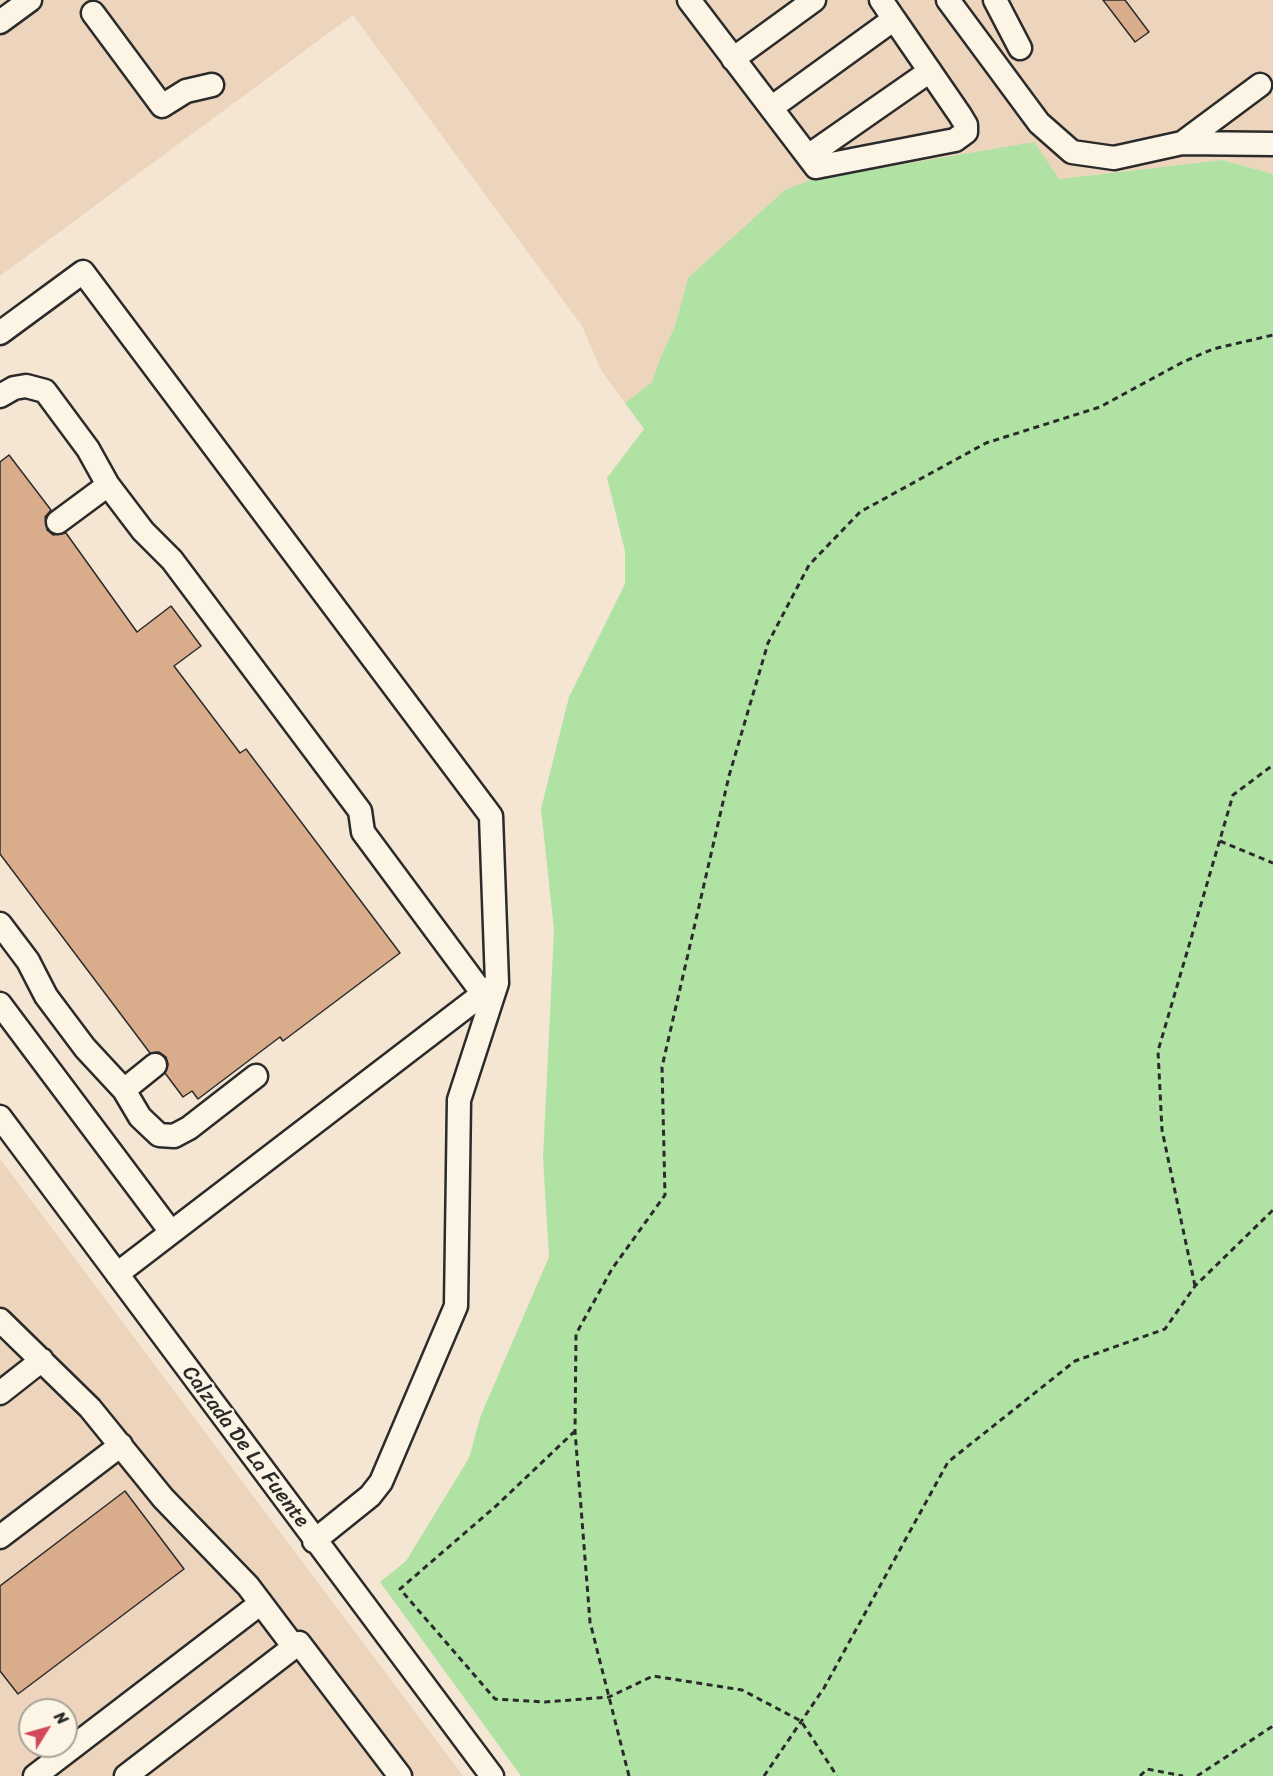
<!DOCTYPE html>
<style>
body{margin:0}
#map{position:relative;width:1273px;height:1776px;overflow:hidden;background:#f5e6d3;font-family:Sriracha,sans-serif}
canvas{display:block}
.north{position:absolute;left:18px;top:1698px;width:60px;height:60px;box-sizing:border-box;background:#fcf5e5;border:2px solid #a8a49b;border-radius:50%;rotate:53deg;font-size:16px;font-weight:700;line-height:24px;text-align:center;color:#2b2b2b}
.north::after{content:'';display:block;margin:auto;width:21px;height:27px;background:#d1495b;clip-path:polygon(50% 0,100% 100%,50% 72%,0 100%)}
</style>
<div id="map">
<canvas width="1273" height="1776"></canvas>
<div class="north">N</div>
</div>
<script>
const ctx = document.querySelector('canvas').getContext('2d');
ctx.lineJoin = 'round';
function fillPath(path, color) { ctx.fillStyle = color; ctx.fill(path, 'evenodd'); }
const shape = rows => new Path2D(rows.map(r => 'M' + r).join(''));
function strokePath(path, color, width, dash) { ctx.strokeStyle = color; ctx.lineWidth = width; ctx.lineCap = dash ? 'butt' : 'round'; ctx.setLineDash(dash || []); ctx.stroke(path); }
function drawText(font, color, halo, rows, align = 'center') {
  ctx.font = font + ' Sriracha,sans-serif'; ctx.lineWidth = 4.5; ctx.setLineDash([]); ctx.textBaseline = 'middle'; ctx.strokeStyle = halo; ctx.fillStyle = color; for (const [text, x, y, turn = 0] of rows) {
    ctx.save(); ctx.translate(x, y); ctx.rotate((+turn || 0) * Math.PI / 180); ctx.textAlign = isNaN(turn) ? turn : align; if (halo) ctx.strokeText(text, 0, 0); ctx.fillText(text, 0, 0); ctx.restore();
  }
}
fillPath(shape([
 [0,0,1273,0,1273,174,1222,160,1059,179,688,278,675,326,661,356,652,382,625,403,601,370,582,326,353,15,0,276],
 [0,1159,463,1776,0,1776],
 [30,1710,66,1710,66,1746,30,1746]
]), '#edd5bd');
fillPath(shape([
 [1034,142,1059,179,1222,160,1273,174,1273,1776,521,1776,380,1582,406,1561,469,1458,481,1415,549,1257,543,1158,554,930,541,809,569,697,625,584,625,551,607,478,644,429,625,403,652,382,661,356,675,326,688,278,785,190,811,180]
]), '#afe2a3');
const building = shape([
 [1103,0,1125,0,1149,32,1135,42,1103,0],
 [9,455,51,510,45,517,47,530,53,535,66,533,137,632,171,606,201,646,174,666,240,753,246,749,400,953,283,1041,280,1037,198,1099,192,1091,183,1097,165,1073,168,1064,166,1057,159,1052,150,1053,0,854,0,462,9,455],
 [125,1491,184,1569,18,1694,0,1671,0,1586,125,1491]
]);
fillPath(building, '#d9ac8b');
strokePath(building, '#2b2b2b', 1.5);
const minor = shape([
 [689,0,816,167,955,140,966,132,966,125,960,115,894,19],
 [948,0,1039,123,1072,152,1114,158,1182,143,1260,85],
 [995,0,1020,48],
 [93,13,162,106,186,91,212,85],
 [0,22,30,0],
 [733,59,814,0],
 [771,108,894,19,881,0],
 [1182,143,1273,144],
 [808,156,930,71],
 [0,333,83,272,491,816,497,983,459,1100,456,1306,381,1482,370,1496,314,1541],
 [0,396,14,388,26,386,45,391,88,449,108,485,143,531,172,560,360,811,363,832,483,994],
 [58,522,108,485],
 [0,924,28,961,46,996,85,1048,124,1090,140,1117,159,1135,174,1136,189,1128,256,1076],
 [0,1004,171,1232],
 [124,1090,155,1065],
 [0,1117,492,1776],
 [117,1274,493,986],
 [0,1320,90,1408,163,1498,248,1586,288,1639],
 [0,1393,42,1360],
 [0,1537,121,1445],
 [35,1776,261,1603],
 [126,1776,299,1643,400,1776]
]);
strokePath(minor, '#2b2b2b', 27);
strokePath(shape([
 [1220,841,1273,863],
 [1195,1286,1162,1130,1158,1051,1233,795,1273,765],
 [575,1431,496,1506,400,1589,495,1699,545,1702,609,1697,653,1676,742,1690,801,1721,837,1776],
 [629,1776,590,1622,575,1431,576,1334,612,1269,665,1195,662,1067,729,776,768,643,809,565,860,512,986,443,1100,407,1183,362,1213,349,1273,335],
 [764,1776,824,1688,948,1462,1075,1361,1165,1329,1195,1286,1273,1210],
 [1140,1776,1147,1769,1183,1776],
 [1197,1776,1273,1726]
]), '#2b2b2b', 3, [6, 4.5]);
strokePath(minor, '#fcf5e5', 22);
drawText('21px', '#2b2b2b', '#fcf5e5', [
 ["Calzada De La Fuente",245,1447,53]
]);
</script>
